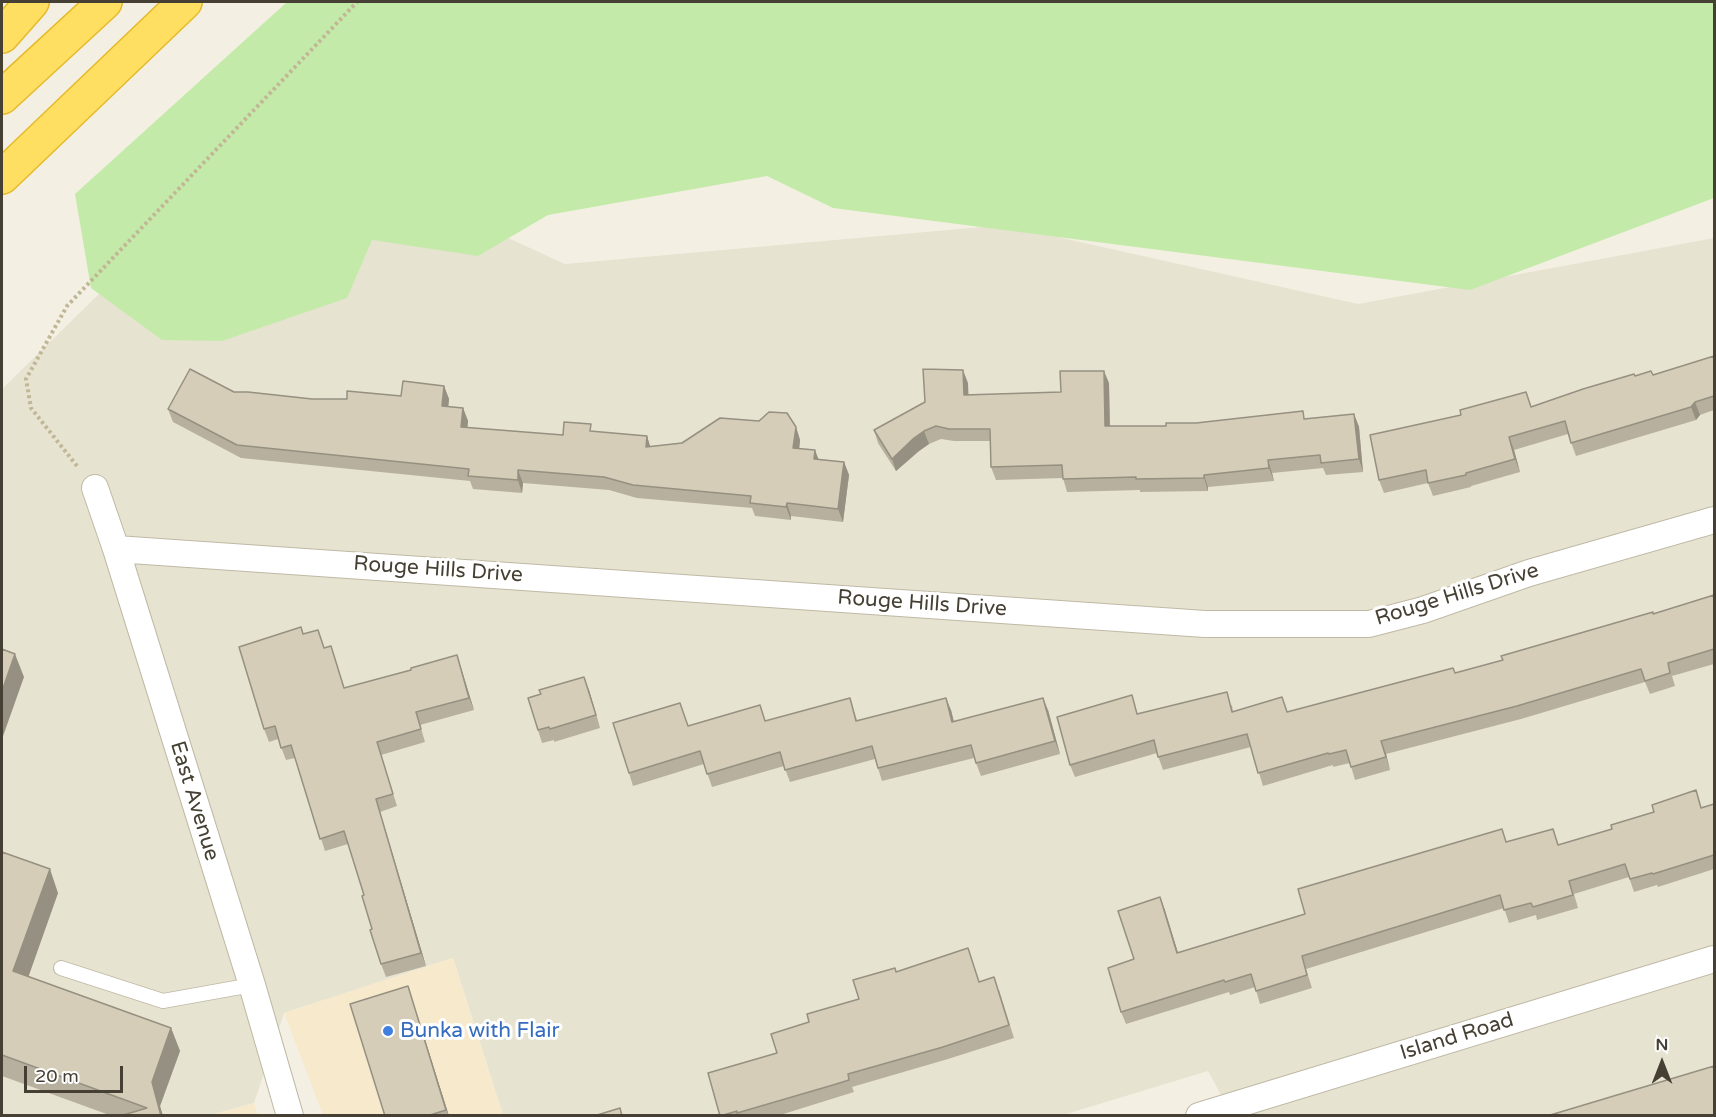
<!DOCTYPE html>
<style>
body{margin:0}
#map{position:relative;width:1716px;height:1117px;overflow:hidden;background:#f3f0e3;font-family:"Varela Round",sans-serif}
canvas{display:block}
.frame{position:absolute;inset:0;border:3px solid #454033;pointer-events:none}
.north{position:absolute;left:1632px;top:1033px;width:60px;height:60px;-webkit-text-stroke:4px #fff;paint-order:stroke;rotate:0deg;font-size:16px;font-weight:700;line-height:24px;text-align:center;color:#454033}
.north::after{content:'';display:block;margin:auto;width:21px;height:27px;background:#454033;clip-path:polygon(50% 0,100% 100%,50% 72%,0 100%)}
.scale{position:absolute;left:24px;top:1066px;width:99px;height:27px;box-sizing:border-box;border:3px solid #454033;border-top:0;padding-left:8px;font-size:18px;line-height:21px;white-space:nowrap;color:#454033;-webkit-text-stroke:4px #fff;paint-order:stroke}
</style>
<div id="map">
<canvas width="1716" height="1117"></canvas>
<div class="frame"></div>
<div class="north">N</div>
<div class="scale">20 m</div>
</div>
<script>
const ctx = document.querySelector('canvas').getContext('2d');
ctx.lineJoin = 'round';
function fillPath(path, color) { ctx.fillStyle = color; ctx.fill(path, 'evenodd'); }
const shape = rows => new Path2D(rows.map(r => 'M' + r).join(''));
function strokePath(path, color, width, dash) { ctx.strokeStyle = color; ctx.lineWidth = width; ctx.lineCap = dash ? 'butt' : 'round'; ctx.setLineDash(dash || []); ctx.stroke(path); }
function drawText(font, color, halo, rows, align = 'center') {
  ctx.font = font + ' "Varela Round",sans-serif'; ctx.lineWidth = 6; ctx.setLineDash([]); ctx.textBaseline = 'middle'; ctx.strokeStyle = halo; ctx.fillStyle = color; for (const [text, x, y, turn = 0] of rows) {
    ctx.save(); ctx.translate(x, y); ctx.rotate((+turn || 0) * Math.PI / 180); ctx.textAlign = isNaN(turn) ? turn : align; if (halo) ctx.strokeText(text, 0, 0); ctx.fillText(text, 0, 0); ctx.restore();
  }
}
fillPath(shape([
 [268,128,565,264,1004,225,1358,304,1714,238,1714,1115,1232,1115,1208,1071,1063,1115,503,1115,453,958,284,1013,254,1103,211,1115,2,1116,2,389]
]), '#e7e3d1');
fillPath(shape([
 [453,958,503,1115,323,1115,284,1013],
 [254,1103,258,1115,211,1115]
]), '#f7eacc');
fillPath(shape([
 [287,2,1714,2,1714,198,1470,290,833,208,767,176,548,215,478,256,372,240,347,298,222,341,162,340,91,288,75,194]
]), '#c4eaa9');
const service = shape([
 [61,968,163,1001,252,985]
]);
const minor = shape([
 [95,488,116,549,252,985,290,1116],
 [116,549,1205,624,1369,624,1423,610,1529,573,1714,520],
 [1199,1116,1714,959]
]);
const motorway = shape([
 [2,36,32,2],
 [2,97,105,2],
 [2,177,185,2]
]);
strokePath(service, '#bfb9a5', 16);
strokePath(minor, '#bfb9a5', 28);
strokePath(motorway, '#e6b92a', 36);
strokePath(shape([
 [77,466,31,408,26,379,67,306,357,2]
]), '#c1b796', 4, [3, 3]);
strokePath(service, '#fff', 14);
strokePath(minor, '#fff', 26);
strokePath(motorway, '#ffdf62', 33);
fillPath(shape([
 [1714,356,1714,410,1700,415,1696,420,1576,456,1568,434,1514,450,1520,472,1471,486,1471,487,1433,496,1428,483,1384,493,1379,480,1461,415,1532,406,1635,376,1653,375],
 [968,383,968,395,1061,392,1109,383,1110,426,1166,426,1306,419,1354,414,1359,427,1363,472,1326,475,1323,468,1272,473,1274,481,1208,487,1208,491,1140,492,1140,490,1067,492,1063,478,996,480,991,467,990,441,954,441,941,439,929,444,919,451,896,471,878,443,874,430],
 [444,386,449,399,448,407,463,408,468,421,467,428,563,435,593,432,647,436,650,447,796,427,800,440,799,449,818,459,844,462,849,475,843,522,791,516,791,520,755,516,752,508,637,498,609,490,523,483,522,493,473,489,470,481,241,458,173,422,168,409,234,392,312,399,347,399,401,396],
 [1714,595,1714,664,1672,676,1675,686,1650,694,1645,682,1521,719,1386,754,1390,770,1355,780,1350,763,1333,767,1333,765,1263,786,1251,747,1163,770,1157,753,1075,777,1070,765,1232,705,1233,712,1287,712,1455,673,1503,660],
 [303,634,324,648,331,646,344,688,411,670,457,655,474,710,420,725,425,742,381,755,397,806,380,812,426,966,386,977,381,964,364,895,348,844,325,851,295,758,286,760,278,739,269,742,264,729],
 [589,690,600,728,554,742,554,740,542,743,538,730],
 [850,698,857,720,951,710,954,722,1048,710,1060,754,981,776,974,758,882,781,875,759,790,782,784,766,712,787,704,764,633,786,629,773,688,726,765,721],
 [1714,804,1714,869,1658,887,1657,885,1634,892,1629,877,1574,894,1578,908,1537,920,1536,915,1509,923,1504,908,1306,969,1312,988,1260,1004,1255,987,1230,995,1229,992,1126,1024,1121,1012,1134,959,1160,897,1178,953,1305,914,1507,842,1558,845],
 [2,852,58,893,28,976,171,1028,180,1051,160,1106,163,1116,112,1116,2,1076],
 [896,972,979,982,999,990,1014,1038,948,1059,852,1087,854,1092,777,1116,720,1116,777,1053,809,1022,859,999],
 [414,1005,449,1116,385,1116]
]), '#b7b09e');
fillPath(shape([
 [963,370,968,383,969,408,964,395],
 [1104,371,1109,383,1110,439,1105,426],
 [444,386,449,399,447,419,442,406],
 [1695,402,1700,415,1696,420,1691,407],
 [463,408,468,421,466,440,461,427],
 [1354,414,1359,427,1363,472,1359,459],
 [796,427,800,440,798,461,793,448],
 [924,431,929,444,919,451,896,471,892,459,914,438],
 [647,436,651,449,646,447],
 [1509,437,1514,450,1520,472,1515,459],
 [815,450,820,463,814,459],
 [1268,460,1272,473,1274,481,1269,468],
 [844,462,849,475,843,522,838,509],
 [518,470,523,483,522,493,518,480],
 [1204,475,1208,487,1208,491,1204,478],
 [787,503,791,516,791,520,786,507],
 [15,654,24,677,2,739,2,691],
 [457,655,461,668,474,710,469,698],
 [584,677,589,690,600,728,596,715],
 [946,698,951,710,957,735,952,722],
 [1043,698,1048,710,1060,754,1055,741],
 [1381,741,1386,754,1390,770,1386,757],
 [376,799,380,812,426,966,421,953],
 [50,869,58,893,22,995,13,971],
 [1160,897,1165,910,1182,966,1177,953],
 [408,986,414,1005,449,1116,446,1110],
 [171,1028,180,1051,160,1106,163,1116,161,1116,152,1082]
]), '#959081');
const building = shape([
 [1714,356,1714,396,1695,402,1691,407,1571,443,1565,421,1509,437,1515,459,1466,473,1466,475,1428,483,1426,470,1379,480,1370,435,1461,415,1460,410,1526,392,1531,407,1583,389,1634,374,1635,376,1651,371,1653,375,1714,356],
 [190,369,234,392,248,392,312,399,347,399,347,391,401,396,403,381,444,386,442,406,463,408,461,427,563,435,564,422,591,424,590,431,647,436,646,447,682,443,720,418,759,421,769,412,787,413,796,427,793,448,815,450,814,459,844,462,838,509,787,503,786,507,750,503,751,496,633,485,604,477,518,470,518,480,468,476,469,469,237,445,168,409,190,369],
 [923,369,963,370,964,395,1061,392,1060,371,1104,371,1105,426,1166,426,1166,423,1196,423,1303,411,1304,419,1354,414,1359,459,1321,463,1320,455,1268,460,1269,468,1204,475,1204,478,1136,479,1136,477,1063,479,1062,465,991,467,990,429,949,429,936,426,924,431,914,438,892,459,874,430,925,402,923,369],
 [1714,595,1714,649,1668,663,1670,673,1645,681,1641,669,1517,706,1381,741,1386,757,1351,767,1346,750,1329,754,1328,753,1258,773,1247,734,1158,757,1154,740,1070,765,1057,717,1132,695,1137,714,1227,692,1232,712,1282,697,1287,712,1453,668,1455,673,1503,660,1501,656,1653,612,1653,614,1714,595],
 [301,627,303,634,318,630,324,648,331,646,344,688,411,670,411,668,457,655,469,698,416,712,421,729,377,742,393,794,376,799,421,953,381,964,370,930,372,929,362,896,364,895,344,831,320,839,291,745,281,748,275,726,264,729,239,647,301,627],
 [2,649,15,654,2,691,2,649],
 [584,677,596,715,550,729,549,727,538,730,528,698,541,694,539,690,584,677],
 [850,698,856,721,946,698,952,722,1043,698,1055,741,976,763,971,745,878,768,872,746,785,770,780,752,707,774,700,751,629,773,613,723,680,703,688,726,760,705,765,721,850,698],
 [1696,790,1701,808,1714,804,1714,855,1653,874,1652,873,1630,879,1625,864,1569,881,1573,895,1533,907,1531,903,1504,910,1500,895,1302,956,1307,975,1256,991,1251,974,1225,982,1224,980,1121,1012,1108,968,1134,959,1118,911,1160,897,1177,953,1305,914,1298,889,1502,829,1506,842,1553,829,1558,845,1612,829,1611,825,1654,812,1652,805,1696,790],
 [2,852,50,869,13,971,171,1028,152,1082,161,1116,120,1116,147,1108,2,1055,2,852],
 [968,948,979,982,994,977,1009,1025,943,1047,848,1074,849,1080,833,1085,737,1113,737,1111,720,1116,708,1073,777,1053,771,1034,809,1022,807,1014,859,999,853,980,895,968,896,972,968,948],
 [408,986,446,1110,427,1116,385,1116,350,1004,408,986],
 [1714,1066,1714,1116,1547,1116,1617,1095,1714,1066],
 [620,1108,622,1116,594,1116,620,1108]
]);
fillPath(building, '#d5cdb8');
strokePath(building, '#959081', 1.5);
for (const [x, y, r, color] of [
 [388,1031,6,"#3f7fe0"]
]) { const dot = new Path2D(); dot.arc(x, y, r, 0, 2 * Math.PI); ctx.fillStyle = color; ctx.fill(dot); strokePath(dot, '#fff', 2); }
drawText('21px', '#454033', '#fff', [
 ["Rouge Hills Drive",438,570,4],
 ["Rouge Hills Drive",1457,595,-17],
 ["Rouge Hills Drive",922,604,4],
 ["East Avenue",194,801,73],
 ["Island Road",1457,1037,-17]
]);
drawText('21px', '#366cbe', '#fff', [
 ["Bunka with Flair",400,1031]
], 'left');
</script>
